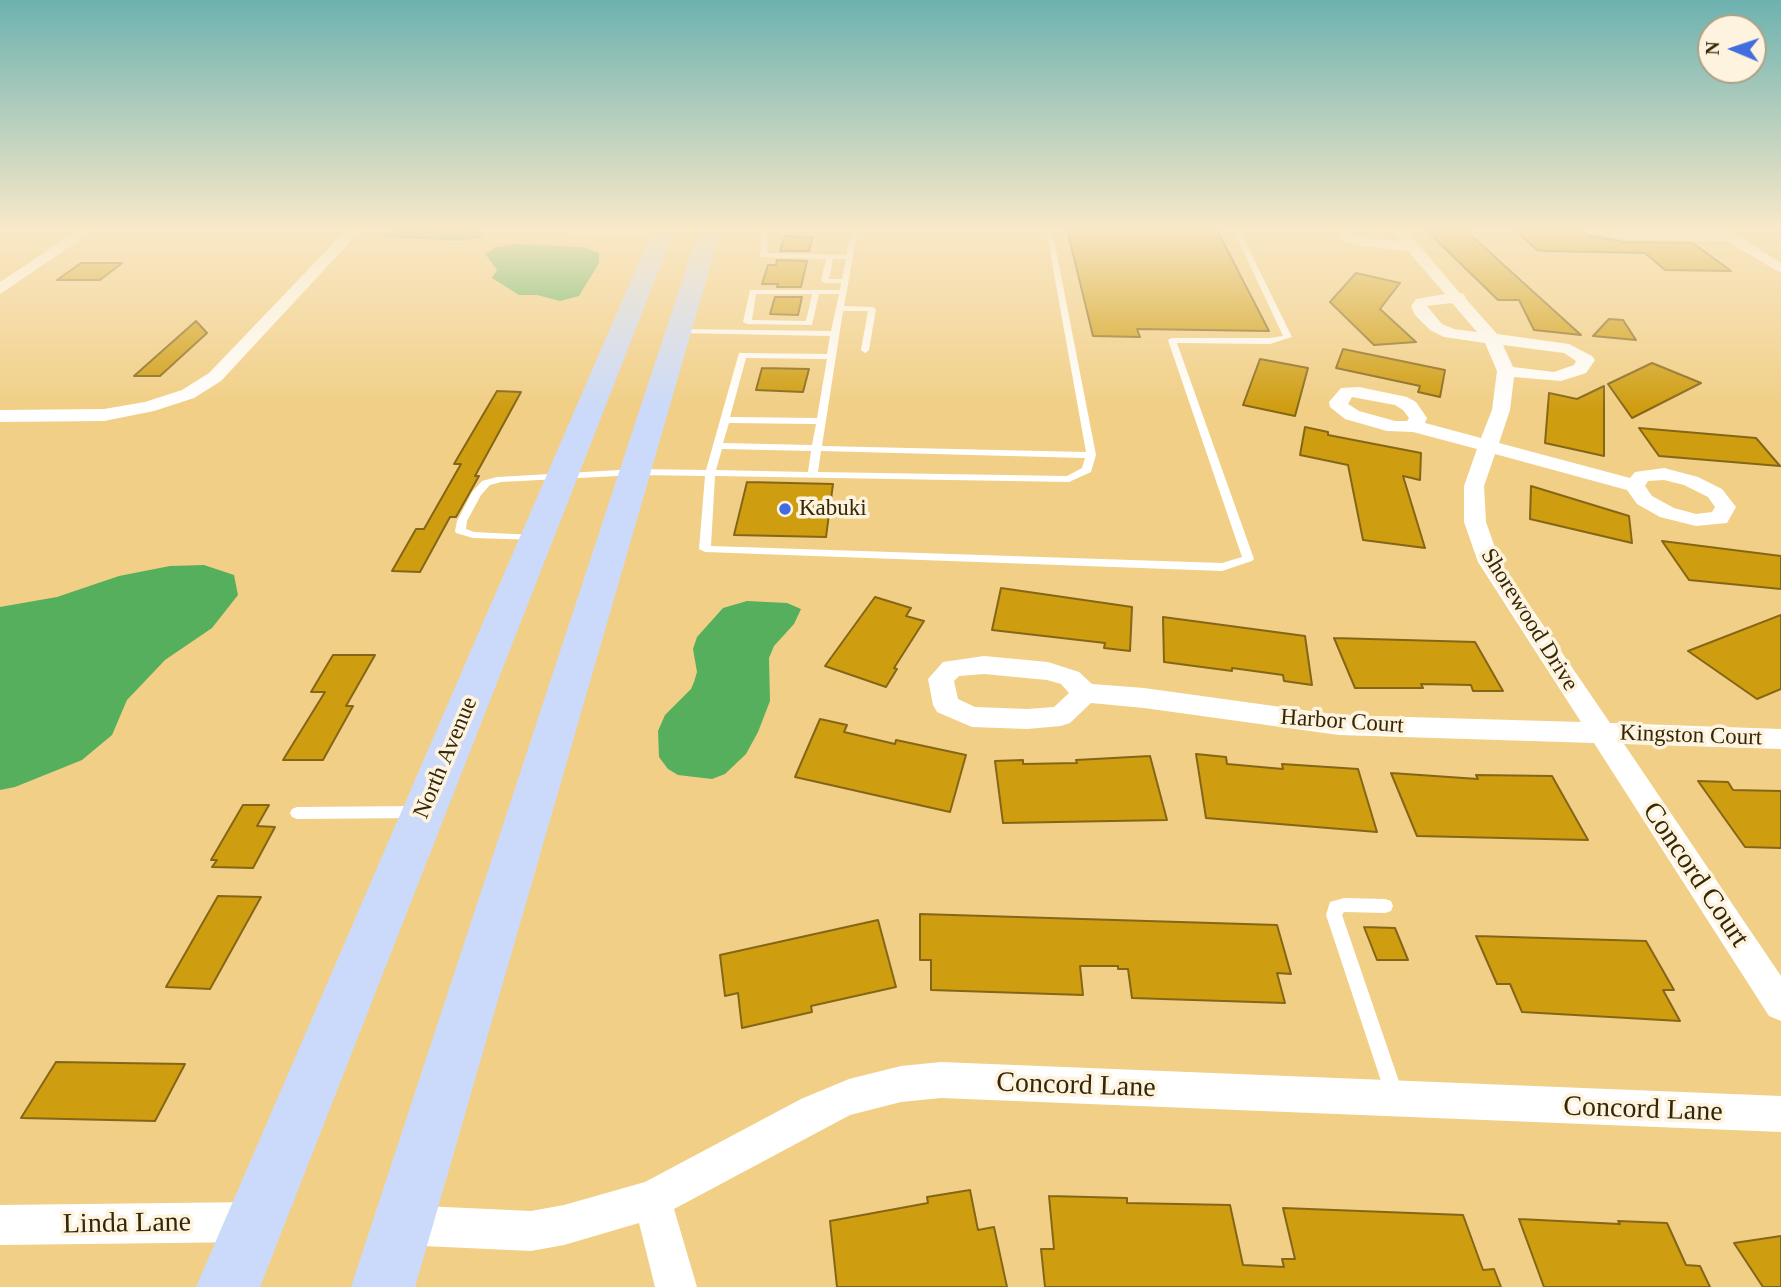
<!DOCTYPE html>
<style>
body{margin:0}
#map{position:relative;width:1781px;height:1287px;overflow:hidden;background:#f1cf86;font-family:"Times New Roman",serif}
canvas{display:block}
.north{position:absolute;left:1697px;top:14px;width:70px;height:70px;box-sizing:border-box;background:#fdf3de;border:2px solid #ada188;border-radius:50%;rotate:272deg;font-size:19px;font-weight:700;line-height:28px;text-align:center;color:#342707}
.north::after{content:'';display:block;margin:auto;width:24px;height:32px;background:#416dde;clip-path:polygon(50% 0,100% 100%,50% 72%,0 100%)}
</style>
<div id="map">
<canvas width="1781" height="1287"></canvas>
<div class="north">N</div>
</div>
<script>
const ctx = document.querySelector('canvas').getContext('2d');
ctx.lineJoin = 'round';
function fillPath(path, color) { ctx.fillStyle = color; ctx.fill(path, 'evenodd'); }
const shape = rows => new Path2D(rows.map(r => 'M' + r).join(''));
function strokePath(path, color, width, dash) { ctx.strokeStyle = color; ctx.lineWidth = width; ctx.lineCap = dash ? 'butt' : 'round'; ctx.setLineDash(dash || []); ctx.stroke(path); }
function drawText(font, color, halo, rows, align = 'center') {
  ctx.font = font + ' "Times New Roman",serif'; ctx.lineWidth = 7; ctx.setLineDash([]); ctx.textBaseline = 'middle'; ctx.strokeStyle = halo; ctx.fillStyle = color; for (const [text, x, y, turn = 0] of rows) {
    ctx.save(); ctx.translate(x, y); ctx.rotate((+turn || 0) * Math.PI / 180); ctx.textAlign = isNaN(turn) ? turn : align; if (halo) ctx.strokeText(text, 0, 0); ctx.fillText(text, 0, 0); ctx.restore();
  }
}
fillPath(shape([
 [408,229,474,229,482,231,483,235,479,238,459,241,381,237,394,230],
 [516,244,584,247,599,253,599,263,579,296,560,301,537,295,519,295,492,278,497,270,485,254,496,247],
 [204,565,234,575,238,595,212,628,165,660,127,700,112,735,82,760,15,787,0,790,0,607,57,597,119,576,170,566],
 [747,601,787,603,801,609,794,624,774,646,769,658,770,701,758,732,746,754,725,774,712,779,678,775,668,769,659,757,658,731,665,715,691,689,694,682,697,672,693,649,697,637,723,608]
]), '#56af5c');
const building = shape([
 [1067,229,1217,230,1269,331,1137,329,1140,337,1093,336,1067,229],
 [1425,229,1464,229,1581,335,1534,330,1519,300,1498,300,1425,229],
 [1514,229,1583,229,1587,235,1624,242,1693,243,1731,271,1665,270,1645,253,1546,251,1537,250,1514,229],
 [785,236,813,237,809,251,780,251,785,236],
 [777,260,807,261,801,287,777,287,778,284,762,284,768,265,776,265,777,260],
 [81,263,122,263,100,280,57,280,81,263],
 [1356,273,1400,283,1380,309,1416,342,1374,345,1330,302,1356,273],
 [775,297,802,297,798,315,770,314,775,297],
 [1609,319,1623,320,1636,340,1593,336,1609,319],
 [196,321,207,333,160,376,134,376,196,321],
 [1343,349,1445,370,1440,397,1418,392,1420,386,1336,368,1343,349],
 [1260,359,1308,368,1295,416,1243,405,1260,359],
 [1652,363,1701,383,1632,418,1608,384,1652,363],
 [762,368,809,369,803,392,756,390,762,368],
 [1604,386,1604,456,1545,443,1549,393,1577,399,1604,386],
 [497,391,521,392,475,476,479,476,456,517,450,517,420,572,392,571,416,529,424,529,461,464,454,464,497,391],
 [1305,427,1328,432,1328,435,1421,453,1420,480,1403,476,1425,548,1363,540,1348,465,1300,455,1305,427],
 [1639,428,1756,438,1780,466,1659,456,1639,428],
 [747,482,833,484,826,537,734,535,747,482],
 [1531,486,1629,516,1632,543,1530,519,1531,486],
 [1662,541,1781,556,1781,589,1689,580,1662,541],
 [1001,588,1132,607,1130,651,1104,648,1105,643,992,630,1001,588],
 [875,597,911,608,906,616,924,621,894,668,897,669,886,687,825,666,875,597],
 [1781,615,1781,689,1757,699,1688,651,1781,615],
 [1163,617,1305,636,1312,685,1284,681,1283,675,1232,668,1232,671,1164,662,1163,617],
 [1334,638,1475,642,1503,691,1473,691,1471,685,1421,684,1423,688,1355,688,1334,638],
 [333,655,375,655,346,706,353,706,323,760,283,760,325,692,311,692,333,655],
 [820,719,847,725,844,732,895,744,896,740,966,755,950,812,795,777,820,719],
 [1196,754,1226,757,1227,764,1283,769,1282,764,1358,769,1377,832,1206,818,1196,754],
 [1150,756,1167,820,1003,823,995,761,1023,760,1023,764,1077,763,1076,760,1150,756],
 [1391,773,1478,779,1476,775,1552,776,1588,840,1417,836,1391,773],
 [1698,781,1728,782,1733,790,1781,791,1781,848,1745,847,1698,781],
 [243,805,269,805,257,826,275,827,253,868,212,867,217,860,211,860,243,805],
 [218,896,261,897,210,989,166,987,218,896],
 [920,914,1277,925,1291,974,1277,973,1285,1003,1132,998,1128,969,1118,969,1118,966,1080,966,1083,995,931,990,931,960,920,960,920,914],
 [878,920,896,987,811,1006,812,1012,742,1028,738,993,725,996,720,955,878,920],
 [1364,927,1395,928,1408,960,1377,960,1364,927],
 [1476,936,1646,941,1674,990,1663,990,1680,1021,1522,1012,1510,984,1497,984,1476,936],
 [56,1062,185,1064,155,1121,21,1118,56,1062],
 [970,1190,978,1230,994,1227,1007,1287,837,1287,830,1221,928,1203,927,1197,970,1190],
 [1049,1196,1127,1198,1127,1203,1230,1205,1243,1265,1284,1267,1282,1259,1295,1259,1283,1208,1463,1215,1483,1270,1494,1269,1501,1287,1045,1287,1041,1249,1054,1249,1049,1196],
 [1519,1219,1620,1224,1618,1221,1667,1223,1686,1265,1700,1266,1710,1287,1544,1287,1519,1219],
 [1781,1236,1781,1287,1763,1287,1734,1243,1781,1236]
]);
fillPath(building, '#cf9d10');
strokePath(building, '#856617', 2);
fillPath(shape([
 [563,229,663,230,666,232,663,234,565,233,562,231,563,229],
 [762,229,768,229,767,253,846,255,852,229,858,229,844,306,872,307,876,309,869,350,865,353,861,350,868,311,843,311,822,446,1086,452,1046,229,1052,229,1096,455,1091,472,1069,482,715,476,711,546,1222,563,1242,557,1168,340,1172,338,1270,338,1283,336,1233,229,1239,229,1292,337,1270,344,1177,343,1254,559,1252,561,1222,571,705,552,699,549,705,476,637,475,501,482,490,485,481,495,467,521,466,529,474,532,534,535,538,536,539,538,538,540,473,538,456,533,455,531,457,521,472,492,482,481,497,477,637,469,706,470,739,353,827,354,830,336,679,333,675,331,679,329,831,331,839,294,819,294,812,325,747,324,743,322,750,290,840,290,841,283,825,283,821,281,826,259,760,257,762,229],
 [833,259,846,259,842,279,829,279,833,259],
 [756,294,812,294,806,321,752,320,756,294],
 [746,358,827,359,817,418,730,417,746,358],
 [729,423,816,424,812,445,723,443,729,423],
 [722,449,811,451,808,472,716,470,722,449],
 [821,451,1085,458,1082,468,1067,476,818,472,821,451],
 [417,806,422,808,424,812,422,816,417,818,297,819,292,817,290,813,292,809,297,807,417,806],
 [1344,898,1385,899,1391,901,1393,906,1391,911,1385,913,1344,912,1342,915,1404,1096,1401,1102,1395,1105,1389,1102,1386,1096,1326,915,1330,902,1344,898]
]), '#fff');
fillPath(shape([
 [80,229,96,229,0,294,0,282,80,229],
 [347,229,362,229,221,381,194,398,154,411,104,421,0,422,0,410,104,409,145,402,182,390,209,373,347,229],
 [1341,229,1355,229,1354,235,1364,238,1400,241,1390,229,1405,229,1460,293,1464,294,1466,299,1497,334,1569,344,1592,356,1595,360,1586,373,1561,381,1514,377,1510,410,1499,443,1630,478,1635,472,1664,468,1698,477,1722,489,1736,507,1727,523,1696,526,1660,517,1637,504,1627,490,1495,454,1484,486,1486,522,1500,562,1610,723,1781,729,1781,749,1624,744,1781,976,1781,1021,1769,1016,1594,743,1339,735,1144,708,1091,703,1070,723,1061,726,1027,729,972,727,937,712,933,705,928,679,943,662,984,656,1048,662,1079,672,1092,684,1144,688,1339,715,1581,722,1478,562,1464,522,1464,486,1477,449,1413,432,1387,431,1345,419,1330,407,1329,402,1341,388,1359,387,1407,397,1416,402,1427,418,1425,423,1481,438,1492,410,1497,371,1485,343,1444,337,1430,330,1415,315,1411,306,1416,299,1445,294,1408,251,1363,246,1344,241,1338,233,1341,229],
 [1452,303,1477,332,1454,329,1442,324,1427,306,1452,303],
 [1503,345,1564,353,1576,361,1574,365,1554,372,1513,367,1503,345],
 [1352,397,1395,405,1403,410,1409,418,1407,421,1395,421,1359,411,1348,404,1352,397],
 [1664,480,1684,485,1708,497,1715,507,1712,512,1696,514,1674,508,1652,496,1645,486,1648,481,1664,480],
 [984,674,1047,680,1061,684,1069,693,1054,707,1027,709,975,707,958,699,954,681,959,676,984,674],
 [1585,229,1713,233,1710,229,1727,229,1781,263,1781,273,1727,241,1624,239,1587,232,1585,229],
 [941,1062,1781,1096,1781,1132,941,1098,901,1102,850,1115,674,1209,697,1287,655,1287,639,1223,564,1245,531,1251,402,1245,388,1239,382,1225,388,1211,402,1205,531,1211,564,1205,645,1182,801,1099,849,1079,901,1066,941,1062],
 [254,1202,268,1208,274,1222,268,1236,254,1242,0,1245,0,1205,254,1202]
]), '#fff');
fillPath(shape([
 [653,229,675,229,260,1287,196,1287,653,229],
 [699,229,721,229,415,1287,351,1287,699,229]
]), '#cbdafa');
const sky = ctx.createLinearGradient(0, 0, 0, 409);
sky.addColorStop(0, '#6db2b0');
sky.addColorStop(0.56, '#f9e9c9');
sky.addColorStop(1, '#f9e9c900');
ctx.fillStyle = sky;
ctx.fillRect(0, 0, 1781, 409);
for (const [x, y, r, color] of [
 [785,509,7,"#416dde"]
]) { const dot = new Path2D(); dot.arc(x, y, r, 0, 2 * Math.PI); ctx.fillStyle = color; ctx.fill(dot); strokePath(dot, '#fdf3de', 2.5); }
drawText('23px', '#342707', '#fdf3de', [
 ["Kabuki",799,509]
], 'left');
drawText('23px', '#342707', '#fdf3de', [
 ["Shorewood Drive",1529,620,58],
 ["Harbor Court",1342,722,4],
 ["Kingston Court",1691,736,2],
 ["North Avenue",446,758,-67]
]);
drawText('28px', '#342707', '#fdf3de', [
 ["Concord Court",1695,875,56],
 ["Concord Lane",1076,1086,2],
 ["Concord Lane",1643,1110,2],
 ["Linda Lane",127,1224,-1]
]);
</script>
